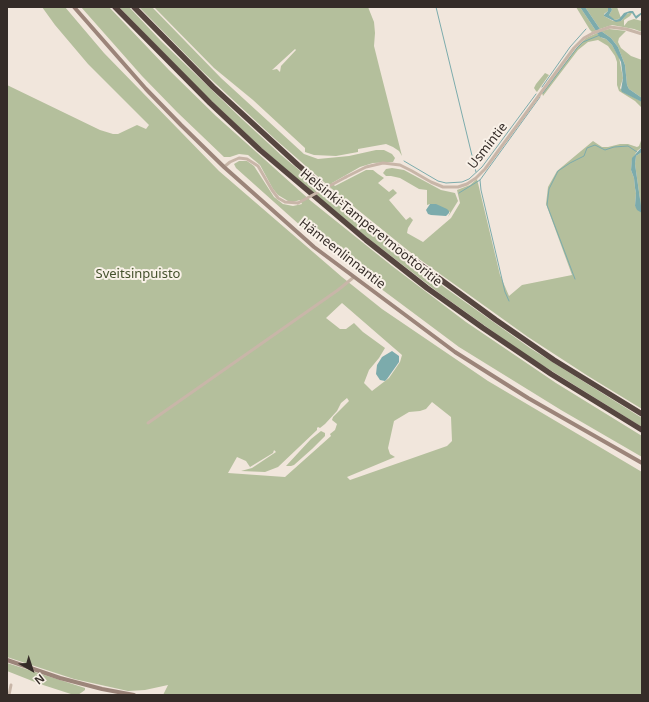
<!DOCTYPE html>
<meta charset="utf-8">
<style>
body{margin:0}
#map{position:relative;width:649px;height:702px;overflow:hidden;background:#f1e6dc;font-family:"Noto Sans",sans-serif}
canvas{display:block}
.frame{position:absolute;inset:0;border:8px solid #352c28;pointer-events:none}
.north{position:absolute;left:12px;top:650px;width:40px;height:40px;-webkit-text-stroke:3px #f9f1e8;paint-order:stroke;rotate:141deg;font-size:11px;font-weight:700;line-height:16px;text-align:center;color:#352c28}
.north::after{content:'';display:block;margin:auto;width:14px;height:18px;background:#352c28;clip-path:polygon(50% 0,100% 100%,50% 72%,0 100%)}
</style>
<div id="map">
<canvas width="649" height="702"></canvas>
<div class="frame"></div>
<div class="north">N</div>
</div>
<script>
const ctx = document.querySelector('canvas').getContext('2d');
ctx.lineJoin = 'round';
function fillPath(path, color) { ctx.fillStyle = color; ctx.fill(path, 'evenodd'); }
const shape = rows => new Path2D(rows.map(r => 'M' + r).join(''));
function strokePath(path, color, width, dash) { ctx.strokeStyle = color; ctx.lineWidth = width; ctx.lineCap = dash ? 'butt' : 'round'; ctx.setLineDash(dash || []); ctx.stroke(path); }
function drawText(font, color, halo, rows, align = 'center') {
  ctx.font = font + ' "Noto Sans",sans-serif'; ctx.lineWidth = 4; ctx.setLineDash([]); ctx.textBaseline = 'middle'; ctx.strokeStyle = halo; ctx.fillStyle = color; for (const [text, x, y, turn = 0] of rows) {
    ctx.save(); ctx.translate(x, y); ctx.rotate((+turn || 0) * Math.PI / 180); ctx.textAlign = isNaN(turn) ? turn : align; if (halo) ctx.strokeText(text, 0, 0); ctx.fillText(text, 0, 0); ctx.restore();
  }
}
fillPath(shape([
 [42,7,65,7,104,53,219,171,342,277,382,309,488,381,642,472,642,695,163,695,168,685,145,690,128,691,74,679,7,657,7,85,100,130,113,134,118,134,137,125,146,129,149,125,88,64,55,25],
 [342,303,402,355,400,362,389,378,372,391,364,383,369,370,379,358,385,348,363,332,354,323,346,329,340,329,326,318],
 [347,398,349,401,333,417,332,420,337,424,335,430,330,434,331,436,285,477,228,473,237,457,246,461,250,467,273,453,274,450,276,452,252,468,241,471,265,472,278,467,317,430,317,428,318,427,320,428,325,424,337,411,341,403],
 [432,402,451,417,452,441,447,446,350,480,347,477,395,457,390,454,388,448,394,421,409,412,420,411,426,409],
 [81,7,109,7,169,70,216,116,311,201,392,266,466,322,556,383,642,436,642,457,561,410,459,347,321,244,236,168,234,164,239,161,247,161,254,166,274,197,283,204,293,206,302,204,300,200,293,202,288,201,278,195,273,189,260,165,248,155,239,154,230,157,224,157,177,112,142,76],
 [119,7,129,7,161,41,242,119,281,155,366,226,444,287,530,348,642,418,642,427,526,355,439,293,360,232,276,161,237,125,196,86],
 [139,7,152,7,221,78,304,154,318,159,349,156,376,150,384,150,392,154,395,158,393,162,373,163,360,167,332,183,335,186,366,170,373,170,378,174,384,178,378,183,389,192,393,189,397,193,389,200,406,220,410,217,413,220,408,228,407,233,423,242,451,218,460,203,457,190,470,185,477,179,500,275,509,296,522,285,572,275,546,204,548,187,557,171,593,141,602,147,608,147,620,144,628,144,637,147,639,146,642,138,642,147,637,151,632,160,631,170,634,178,635,188,636,193,635,206,642,213,642,409,588,376,528,337,415,256,332,189,275,139,201,70],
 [154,7,368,7,374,22,375,33,374,46,380,70,402,156,399,151,393,147,386,144,358,149,358,152,336,156,314,155,305,152,305,148,253,100,214,68],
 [295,49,296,50,281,66,280,72,277,69,272,70],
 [576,7,580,7,596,31,592,32,590,30],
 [585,7,608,7,608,11,604,14,604,16,613,21,621,21,626,15,630,12,632,13,630,16,624,20,624,26,628,21,634,19,642,21,642,32,634,29,612,25,600,29],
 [611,7,617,7,621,18,615,20,613,19,609,15,612,10],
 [609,29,626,31,619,38,618,42,621,48,631,56,642,60,642,98,629,89,627,85,625,65,618,47,611,38,601,31],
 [597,33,602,38,606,39,612,45,619,57,623,78,620,88,623,92,641,101,642,108,635,101,619,91,617,85,617,62,615,56,608,46,598,40,588,42,578,50,543,96,542,93,578,46,586,38],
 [545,73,549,75,537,92,536,91,534,88,536,84],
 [642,152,642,210,640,205,640,199,635,164,636,156],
 [392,168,404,170,441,190,455,193,458,201,448,217,450,212,430,204,427,205,427,190,419,189,400,178,391,176,386,176,383,173,386,169],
 [321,431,325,433,325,436,312,449,294,465,291,466,286,466,311,439],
 [7,663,85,688,85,690,78,695,74,695,40,684,7,671]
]), '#b4bf9c');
fillPath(shape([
 [580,7,585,7,600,29,596,31],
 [608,7,611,7,612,10,609,15,615,20,619,19,624,13,630,11,633,11,636,16,642,12,642,14,636,19,632,13,628,13,621,21,616,22,604,16,604,15,608,11],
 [601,31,611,38,618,47,625,65,627,85,629,89,642,98,642,102,622,92,621,90,623,78,621,62,612,45,606,39,600,37,597,33],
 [642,147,642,152,636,156,635,164,642,213,637,210,635,206,636,193,635,188,634,178,631,170,632,158],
 [430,204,436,204,447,209,449,211,449,213,446,216,431,215,428,214,426,210],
 [392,351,399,356,399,362,387,379,385,381,380,380,376,374,377,365,382,357]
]), '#7cabac');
strokePath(shape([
 [436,7,476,172],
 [542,87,570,47,586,29],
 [543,93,577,48,583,42,600,35],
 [404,161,438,181,446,183,462,182,469,179,482,167,536,94],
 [480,180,481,190,505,292,509,301],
 [459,193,480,180,540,97],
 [575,279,547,205,549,189,558,171,570,163,584,156,587,148,595,145,605,150,614,147,628,146,637,152]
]), '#7cabac', 1);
strokePath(shape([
 [224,167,230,162,239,158,247,159,258,166,272,190,278,198,285,202,298,203],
 [346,177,366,167,383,163,400,165,412,171,431,182,443,187,458,187,467,184,476,178,485,169,540,94,574,48,584,38,593,33,610,27,626,29,642,34],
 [148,423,338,290,354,277],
 [9,695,11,685]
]), '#c8b6a8', 3);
strokePath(shape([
 [74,7,146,89,181,125,224,167,314,247,455,352,528,398,642,463],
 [7,660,60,678,102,689,134,695]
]), '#9c857a', 4);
strokePath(shape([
 [115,7,210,103,260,150,366,240,427,288,483,328,551,374,642,430],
 [134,7,213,87,298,165,350,209,403,252,496,320,554,360,642,414]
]), '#564640', 5.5);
strokePath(shape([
 [298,203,346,177]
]), '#c8b6a8', 3);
drawText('13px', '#352c28', '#f9f1e8', [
 ["Usmintie",488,146,-52],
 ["Helsinki-Tampere moottoritie",371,228,39],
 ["Hämeenlinnantie",342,254,38]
]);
drawText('13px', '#45522d', '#f9f1e8', [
 ["Sveitsinpuisto",138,274]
]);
</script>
